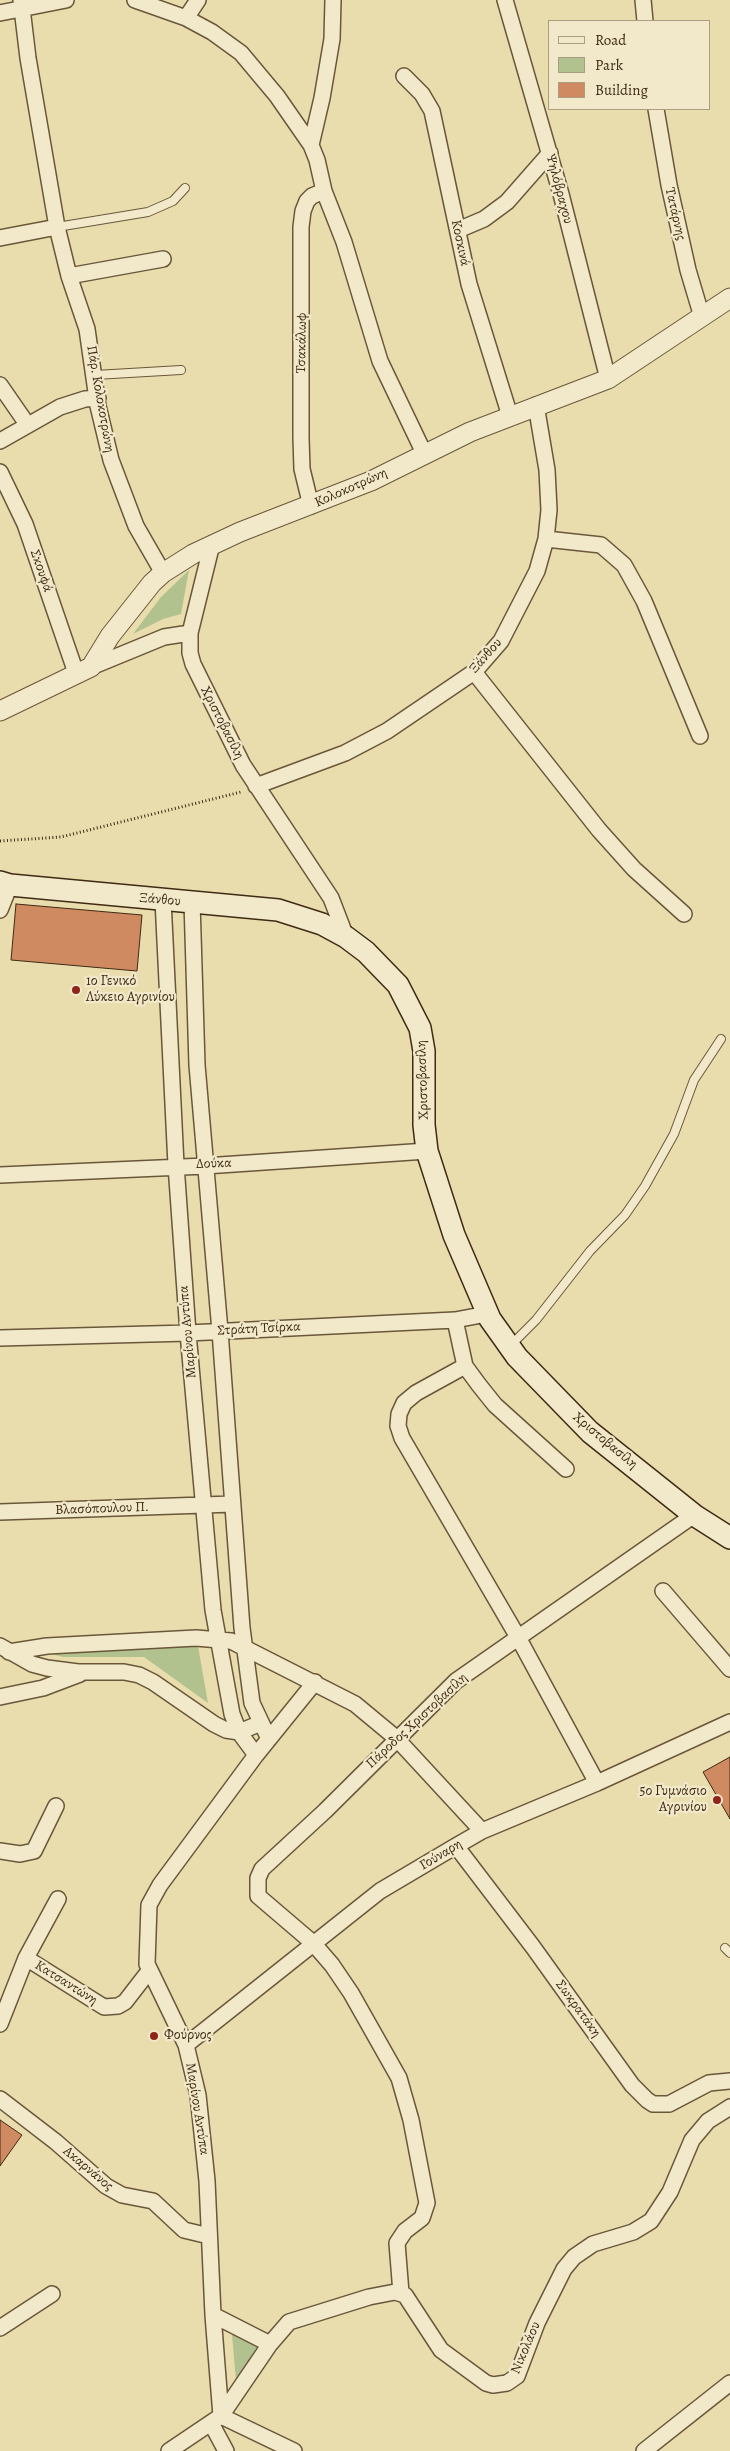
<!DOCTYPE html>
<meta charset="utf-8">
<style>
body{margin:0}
#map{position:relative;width:730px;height:2451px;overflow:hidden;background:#e9ddae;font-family:Alegreya,serif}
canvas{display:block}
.legend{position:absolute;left:548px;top:20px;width:162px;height:90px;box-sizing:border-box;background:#f1e9ca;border:1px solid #aa9d81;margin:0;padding:6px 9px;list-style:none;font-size:15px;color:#3f2a14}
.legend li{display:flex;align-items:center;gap:10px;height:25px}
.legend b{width:25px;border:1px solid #aa9d81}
</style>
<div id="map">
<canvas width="730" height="2451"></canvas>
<ul class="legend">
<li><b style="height:6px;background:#f1e9ca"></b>Road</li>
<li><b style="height:14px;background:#b1c28e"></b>Park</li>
<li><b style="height:14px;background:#cf8a61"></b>Building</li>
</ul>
</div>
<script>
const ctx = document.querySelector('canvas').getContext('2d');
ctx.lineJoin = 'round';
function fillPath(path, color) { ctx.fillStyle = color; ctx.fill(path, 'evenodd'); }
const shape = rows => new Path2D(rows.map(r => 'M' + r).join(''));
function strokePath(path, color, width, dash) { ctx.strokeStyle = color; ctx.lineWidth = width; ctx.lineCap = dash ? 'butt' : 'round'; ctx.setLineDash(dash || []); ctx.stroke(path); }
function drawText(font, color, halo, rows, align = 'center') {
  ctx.font = font + ' Alegreya,serif'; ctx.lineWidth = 4.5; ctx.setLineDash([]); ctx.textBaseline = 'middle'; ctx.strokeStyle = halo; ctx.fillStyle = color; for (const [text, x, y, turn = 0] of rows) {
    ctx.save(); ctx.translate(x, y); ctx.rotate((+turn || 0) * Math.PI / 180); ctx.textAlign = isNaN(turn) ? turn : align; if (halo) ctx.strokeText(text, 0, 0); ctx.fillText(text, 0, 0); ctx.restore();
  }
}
fillPath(shape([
 [189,570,181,614,163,619,133,634,161,597],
 [192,1641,198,1646,208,1703,144,1657,63,1657,51,1654,51,1652],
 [233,2332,260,2346,236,2381,232,2335]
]), '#b1c28e');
const building = shape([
 [16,904,142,915,137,971,11,960,16,904],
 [730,1757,730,1819,703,1772,730,1757],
 [0,2120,22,2135,0,2166,0,2120]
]);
fillPath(building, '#cf8a61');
strokePath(building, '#3f2a14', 1);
const service = shape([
 [57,227,148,212,173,201,185,188],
 [95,375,181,370],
 [510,1346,536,1320,590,1251,625,1215,645,1186,674,1134,694,1080,721,1039],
 [725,1948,730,1953]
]);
const minor = shape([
 [21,0,28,58,57,227,69,276,87,329,98,406,111,460,136,526,163,573],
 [135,0,186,18,212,32,241,53,277,96,311,145,317,160,324,191,312,196,307,201,303,211,301,227,301,438,302,469,311,506],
 [505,0,561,194,608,379],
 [643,0,645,21],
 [0,13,66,0],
 [186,18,198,0],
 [404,76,422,94,432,111,469,284,510,416],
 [656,109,669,185,688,270,702,317],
 [311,145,322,98,332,39,333,0],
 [324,191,344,242,380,361,424,453],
 [458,230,484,219,507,202,550,153],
 [0,238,57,227],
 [69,276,163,259],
 [0,385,27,424],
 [0,441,60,407,85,399,98,398],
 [0,472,25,524,76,673],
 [546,539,601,545,624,565,644,601,700,736],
 [212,544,190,633,190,653,193,664,243,765,331,898,346,937],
 [91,667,164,637,190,633],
 [474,672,599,830,634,869,684,914],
 [256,786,345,753,387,731,474,672,501,641,537,571,546,539,549,510,547,470,536,405],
 [163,900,176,1165,188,1333,213,1610,232,1714,239,1732,256,1755],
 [192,902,197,1065,220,1331,242,1628,252,1703,269,1739],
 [0,910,10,885],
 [0,1175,205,1166,427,1151],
 [455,1320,465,1366,479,1385,495,1405,566,1469],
 [0,1338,188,1333,455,1320,487,1314],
 [465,1366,416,1393,404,1403,399,1414,398,1426,402,1438,519,1639,597,1783],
 [0,1512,232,1504],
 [663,1591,730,1669],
 [0,1646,32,1664,47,1668,78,1672,124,1672,139,1675,153,1682,214,1724,226,1730,239,1732,261,1723],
 [9,1652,47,1646,196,1638,231,1641,355,1704,396,1738,482,1831],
 [0,1697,43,1688,80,1674],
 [456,1846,533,1947,632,2085,647,2100,653,2104,669,2104,709,2083,730,2081],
 [0,1851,20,1854,34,1851,56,1806],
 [26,1958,104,2007,118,2006,125,2002,149,1971],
 [0,2024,26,1958,58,1899],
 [186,2045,380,1891,456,1846,482,1831,597,1783,730,1722],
 [0,2099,56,2142,106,2186,122,2195,153,2201,184,2230,209,2236],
 [401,2293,397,2243,405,2231,422,2218,427,2203,411,2120,399,2078,351,1993,332,1965,313,1943,258,1896,258,1878,262,1869,325,1811,456,1681,694,1515],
 [213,2315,270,2344],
 [0,2328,52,2294],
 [221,2416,213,2315,207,2181,198,2095,186,2045,147,1964,149,1905,160,1885,256,1755,315,1682],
 [221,2416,294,2451],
 [211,2423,226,2451],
 [169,2451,221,2416,270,2344,289,2322,369,2297,395,2292,405,2295,441,2350,486,2383,493,2385,507,2383,517,2376,537,2323,564,2269,574,2257,593,2244,633,2232,651,2221,670,2192,692,2140,708,2121,730,2107],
 [644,2451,730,2383]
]);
const tertiary = shape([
 [0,711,91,667,110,636,152,583,163,573,193,554,240,532,371,481,470,432,608,379,730,298]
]);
const secondary = shape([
 [0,882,10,885,278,910,322,924,346,937,366,952,398,985,420,1028,424,1051,424,1125,427,1151,454,1235,490,1319,517,1357,590,1432,694,1515,730,1538]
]);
strokePath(service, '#6a573a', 10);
strokePath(minor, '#6a573a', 18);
strokePath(tertiary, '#6a573a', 21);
strokePath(secondary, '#3f2a14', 24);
strokePath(shape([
 [0,841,61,837,241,792]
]), '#3f2a14', 3, [1, 2.5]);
strokePath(service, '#f1e9ca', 8);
strokePath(minor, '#f1e9ca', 15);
strokePath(tertiary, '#f1e9ca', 19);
strokePath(secondary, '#f1e9ca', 21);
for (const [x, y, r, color] of [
 [76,990,5,"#8f2418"],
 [717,1800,5,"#8f2418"],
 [154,2036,5,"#8f2418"]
]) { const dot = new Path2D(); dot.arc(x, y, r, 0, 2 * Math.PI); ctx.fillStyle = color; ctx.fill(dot); strokePath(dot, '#f1e9ca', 2); }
drawText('14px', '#3f2a14', '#f1e9ca', [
 ["Ψηλόβραχου",559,189,75],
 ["Τατάρνης",675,214,77],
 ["Κοσκινά",460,243,78],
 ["Τσακάλωφ",302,343,-89],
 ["Πάρ. Κολοκοτρώνη",100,399,80],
 ["Κολοκοτρώνη",351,488,-24],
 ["Σκουφά",41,571,71],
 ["Ξάνθου",486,656,-49],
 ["Χριστοβασίλη",222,723,63],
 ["Ξάνθου",160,900,5],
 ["Χριστοβασίλη",423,1080,-92],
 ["Δούκα",214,1164,-2],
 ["Στράτη Τσίρκα",259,1329,-3],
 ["Μαρίνου Αντύπα",188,1332,-95],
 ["Χριστοβασίλη",605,1441,40],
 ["Βλασόπουλου Π.",102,1509,-2],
 ["Πάροδος Χριστοβασίλη",417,1721,-43],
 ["Γούναρη",441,1855,-31],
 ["Κατσαντώνη",66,1983,32],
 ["Σωκρατάκη",578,2009,54],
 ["Μαρίνου Αντύπα",197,2109,81],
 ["Ακαρνάνος",88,2169,40],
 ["Νικολάου",526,2348,-67]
]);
drawText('14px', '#3f2a14', '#f1e9ca', [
 ["1ο Γενικό",86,982],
 ["Λύκειο Αγρινίου",86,998],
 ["5ο Γυμνάσιο",707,1792,"right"],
 ["Αγρινίου",707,1808,"right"],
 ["Φούρνος",164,2036]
], 'left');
</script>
